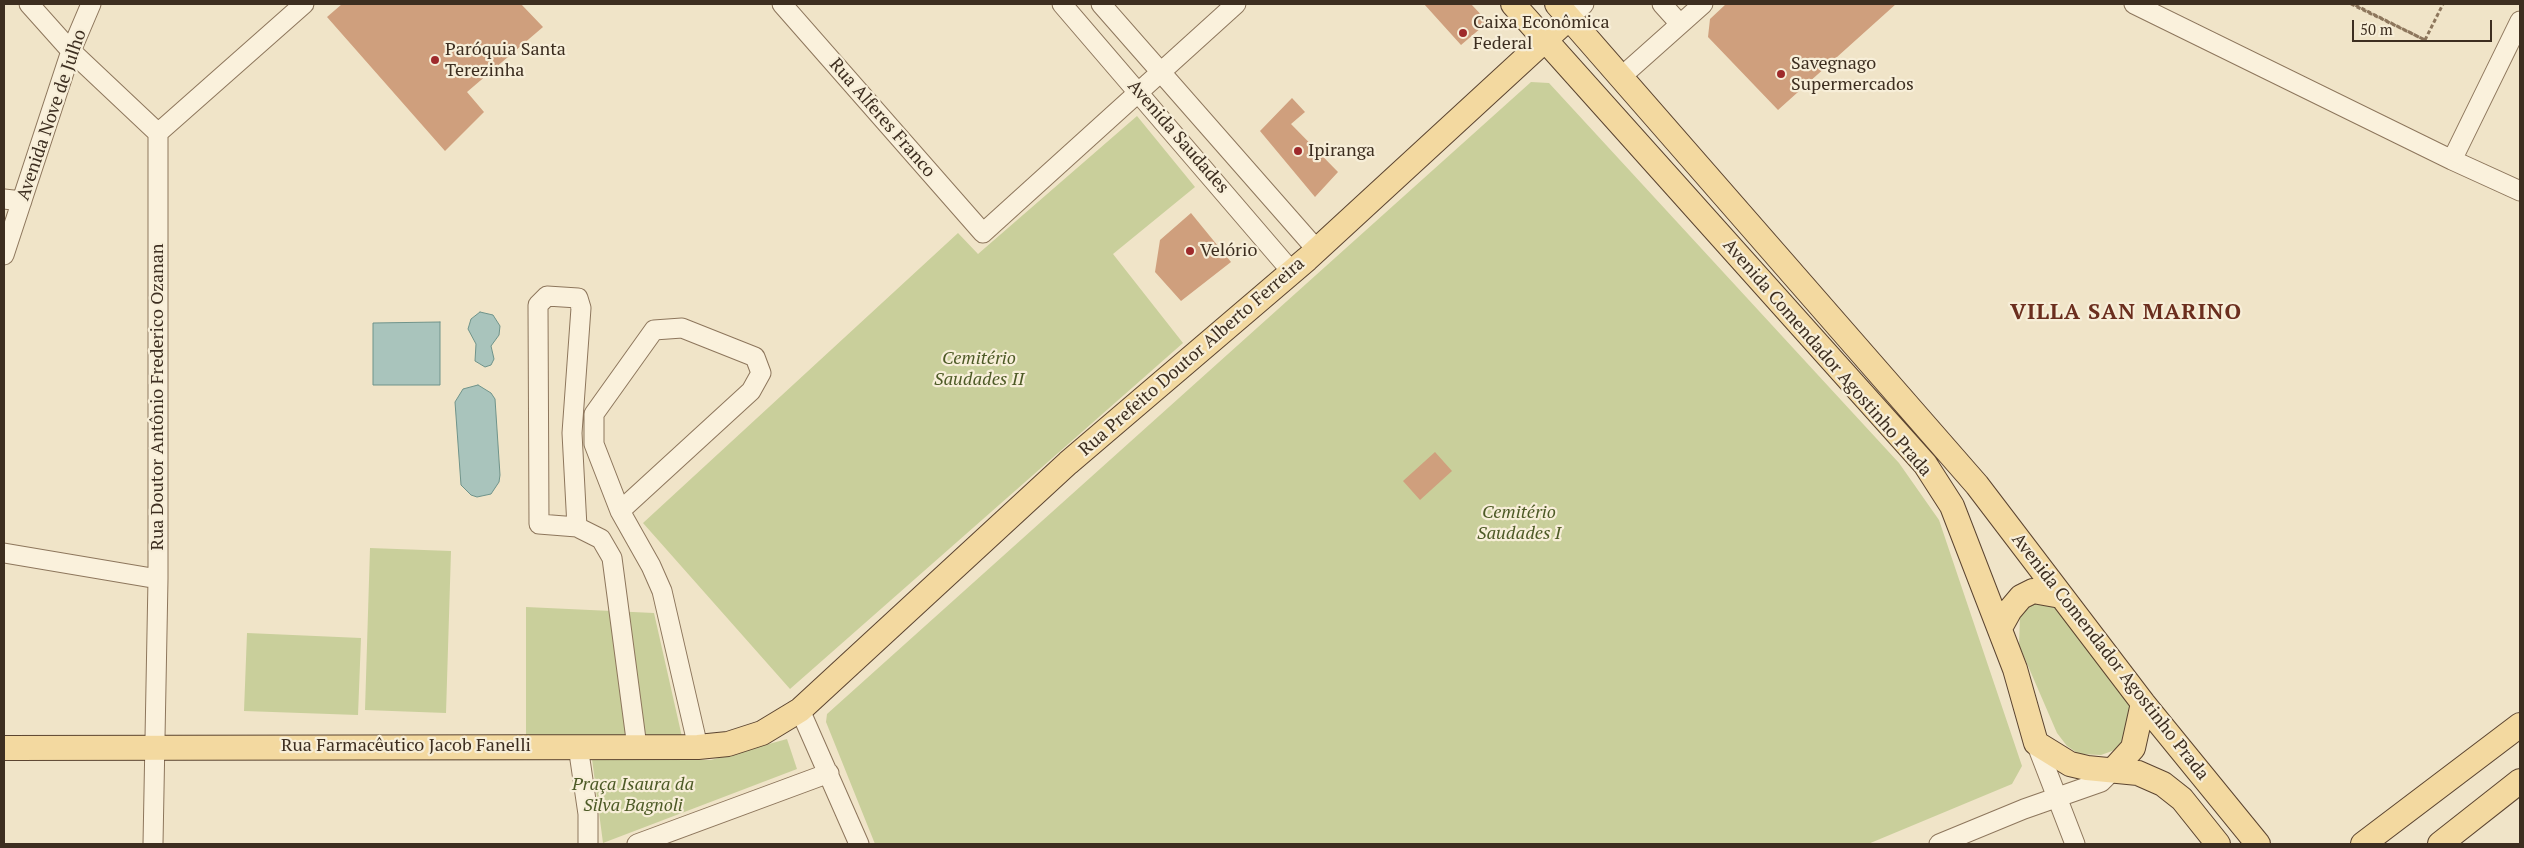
<!DOCTYPE html>
<meta charset="utf-8">
<style>
body{margin:0}
#map{position:relative;width:2524px;height:848px;overflow:hidden;background:#f0e4c8;font-family:"PT Serif",serif}
canvas{display:block}
.frame{position:absolute;inset:0;border:5px solid #3d2e20;pointer-events:none}
.scale{position:absolute;left:2352px;top:20px;width:140px;height:22px;box-sizing:border-box;border:2px solid #3d2e20;border-top:0;padding-left:6px;font-size:15px;line-height:18px;white-space:nowrap;color:#3d2e20;-webkit-text-stroke:4px #f7eed8;paint-order:stroke}
</style>
<div id="map">
<canvas width="2524" height="848"></canvas>
<div class="frame"></div>
<div class="scale">50 m</div>
</div>
<script>
const ctx = document.querySelector('canvas').getContext('2d');
ctx.lineJoin = 'round';
function fillPath(path, color) { ctx.fillStyle = color; ctx.fill(path, 'evenodd'); }
const shape = rows => new Path2D(rows.map(r => 'M' + r).join(''));
function strokePath(path, color, width, dash) { ctx.strokeStyle = color; ctx.lineWidth = width; ctx.lineCap = dash ? 'butt' : 'round'; ctx.setLineDash(dash || []); ctx.stroke(path); }
function drawText(font, color, halo, rows, align = 'center') {
  ctx.font = font + ' "PT Serif",serif'; ctx.lineWidth = 4.5; ctx.setLineDash([]); ctx.textBaseline = 'middle'; ctx.strokeStyle = halo; ctx.fillStyle = color; for (const [text, x, y, turn = 0] of rows) {
    ctx.save(); ctx.translate(x, y); ctx.rotate((+turn || 0) * Math.PI / 180); ctx.textAlign = isNaN(turn) ? turn : align; if (halo) ctx.strokeText(text, 0, 0); ctx.fillText(text, 0, 0); ctx.restore();
  }
}
fillPath(shape([
 [1531,82,1549,83,1899,463,1939,520,2022,766,2012,784,1868,844,875,844,826,722,827,714],
 [1137,116,1195,187,1113,254,1183,343,790,689,643,523,958,233,978,254],
 [370,548,451,551,446,713,365,710],
 [2032,603,2055,604,2133,706,2122,745,2112,751,2101,755,2079,754,2067,746,2057,733,2019,645,2020,615],
 [526,607,654,613,682,737,526,736],
 [247,633,361,638,358,715,244,711],
 [787,739,797,769,603,843,592,759,711,760]
]), '#c9cf9b');
const water = shape([
 [480,312,493,315,500,326,499,335,491,346,494,359,491,365,485,367,475,361,476,344,468,329,471,319,480,312],
 [440,322,440,385,373,385,373,323,440,322],
 [478,385,491,393,495,399,500,475,499,482,491,494,477,497,471,495,461,485,455,402,463,389,478,385]
]);
fillPath(water, '#a9c4bc');
strokePath(water, '#6f938a', 1);
fillPath(shape([
 [342,4,521,4,543,27,467,92,484,112,445,151,327,17],
 [1424,4,1471,4,1488,22,1461,45],
 [1726,4,1896,4,1778,110,1708,37,1710,19],
 [1292,98,1305,112,1291,124,1338,172,1315,197,1260,131],
 [1191,213,1231,262,1181,301,1155,272,1160,240],
 [1435,452,1452,471,1420,500,1403,481]
]), '#cf9f7d');
const minor = shape([
 [29,4,71,51,158,133,158,579,153,844],
 [782,4,983,233,1236,4],
 [1062,4,1292,272],
 [1101,4,1317,250],
 [1662,4,1680,24],
 [2134,4,2452,160,2520,191],
 [1569,18,1584,4],
 [1621,77,1703,4],
 [158,133,304,4],
 [2452,160,2520,21],
 [4,199,22,201],
 [4,255,71,51,91,4],
 [620,511,751,391,761,373,755,357,682,328,654,330,594,414,594,444,620,511,651,566,662,591,698,747],
 [577,527,572,433,581,308,578,298,547,296,538,305,539,524,577,527,601,539,612,558,637,747],
 [4,553,158,579],
 [800,710,859,844],
 [2036,743,2075,844],
 [578,746,588,814,588,844],
 [637,844,829,773],
 [1939,844,2024,809,2101,782,2113,770]
]);
const major = shape([
 [1513,4,1925,464,1952,506,2015,669,2036,743,2070,764,2087,768,2138,773,2163,784,2182,799,2218,844],
 [1557,4,1977,485,2143,703,2258,844],
 [2000,628,2010,610,2021,597,2033,591,2061,596],
 [4,748,698,747,728,744,762,733,800,710,1068,463,1307,259,1569,18],
 [2113,770,2133,748,2143,703],
 [2363,844,2520,725],
 [2440,844,2520,781]
]);
strokePath(minor, '#8d765c', 21);
strokePath(major, '#5b4430', 26);
strokePath(shape([
 [2351,4,2425,40,2353,4],
 [2425,40,2443,4]
]), '#8d765c', 3, [4, 2.5]);
strokePath(minor, '#faf1dc', 19);
strokePath(major, '#f3d9a0', 24);
for (const [x, y, r, color] of [
 [1463,33,5,"#9e2a2b"],
 [435,60,5,"#9e2a2b"],
 [1781,74,5,"#9e2a2b"],
 [1298,151,5,"#9e2a2b"],
 [1190,251,5,"#9e2a2b"]
]) { const dot = new Path2D(); dot.arc(x, y, r, 0, 2 * Math.PI); ctx.fillStyle = color; ctx.fill(dot); strokePath(dot, '#f7eed8', 2); }
drawText('18px', '#3d2e20', '#f7eed8', [
 ["Caixa Econômica",1473,23],
 ["Federal",1473,44],
 ["Paróquia Santa",445,50],
 ["Terezinha",445,71],
 ["Savegnago",1791,64],
 ["Supermercados",1791,85],
 ["Ipiranga",1308,151],
 ["Velório",1200,251]
], 'left');
drawText('18px', '#3d2e20', '#f7eed8', [
 ["Avenida Nove de Julho",52,115,-71],
 ["Rua Alferes Franco",882,118,49],
 ["Avenida Saudades",1178,137,49],
 ["Rua Prefeito Doutor Alberto Ferreira",1192,357,-41],
 ["Avenida Comendador Agostinho Prada",1827,358,49],
 ["Rua Doutor Antônio Frederico Ozanan",158,397,-90],
 ["Avenida Comendador Agostinho Prada",2110,657,52],
 ["Rua Farmacêutico Jacob Fanelli",406,746]
]);
drawText('italic 18px', '#4d5a26', '#f7eed8', [
 ["Cemitério",979,359],
 ["Saudades II",979,380],
 ["Cemitério",1519,513],
 ["Saudades I",1519,534],
 ["Praça Isaura da",633,785],
 ["Silva Bagnoli",633,806]
]);
ctx.letterSpacing = '1px';
drawText('bold 22px', '#6b2e1e', '#f7eed8', [
 ["VILLA SAN MARINO",2126,313]
]);
ctx.letterSpacing = '0px';
</script>
